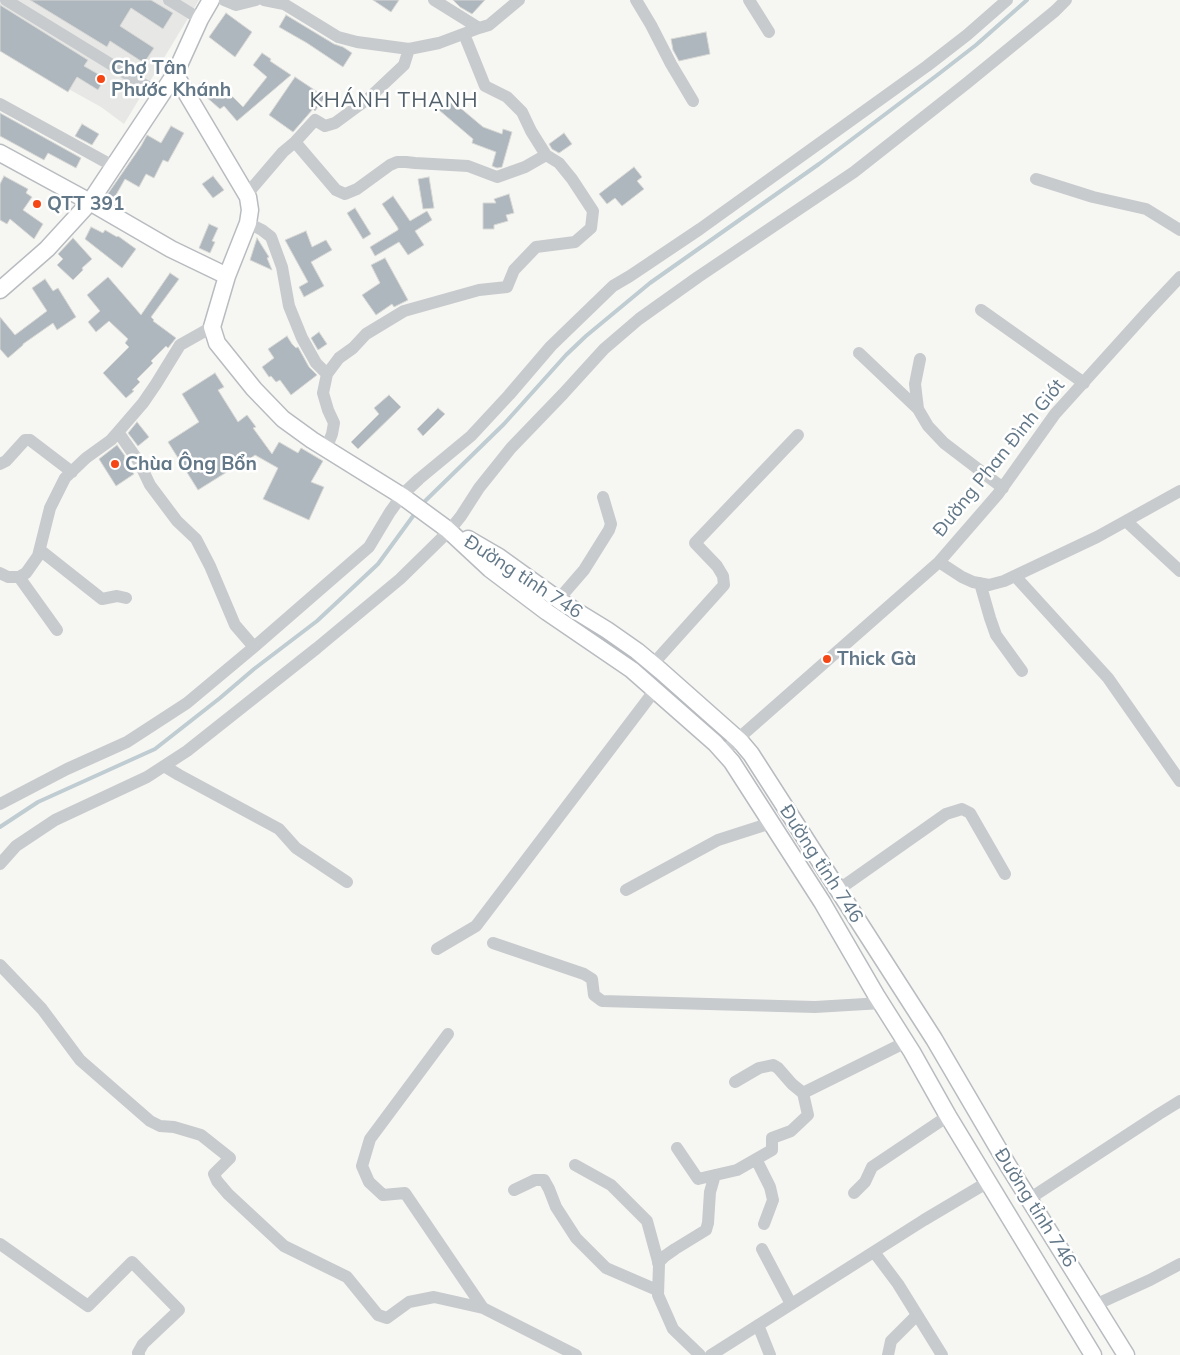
<!DOCTYPE html>
<meta charset="utf-8">
<style>
body{margin:0}
canvas{display:block;background:#f6f6f2}
</style>
<canvas width="1180" height="1355"></canvas>
<script>
const ctx = document.querySelector('canvas').getContext('2d');
ctx.lineJoin = 'round';
function fillPath(path, color) { ctx.fillStyle = color; ctx.fill(path, 'evenodd'); }
const shape = rows => new Path2D(rows.map(r => 'M' + r).join(''));
function strokePath(path, color, width, dash) { ctx.strokeStyle = color; ctx.lineWidth = width; ctx.lineCap = dash ? 'butt' : 'round'; ctx.setLineDash(dash || []); ctx.stroke(path); }
function drawText(font, color, halo, rows, align = 'center') {
  ctx.font = font + ' Mulish,sans-serif'; ctx.lineWidth = 5; ctx.setLineDash([]); ctx.textBaseline = 'middle'; ctx.strokeStyle = halo; ctx.fillStyle = color; for (const [text, x, y, turn = 0] of rows) {
    ctx.save(); ctx.translate(x, y); ctx.rotate((+turn || 0) * Math.PI / 180); ctx.textAlign = isNaN(turn) ? turn : align; if (halo) ctx.strokeText(text, 0, 0); ctx.fillText(text, 0, 0); ctx.restore();
  }
}
fillPath(shape([
 [0,0,199,0,124,124,101,107,0,51]
]), '#e7e8e6');
strokePath(shape([
 [422,504,504,424,566,355,586,336,650,283,819,164,936,76,976,45,1027,0],
 [0,827,38,802,155,749,220,698,254,669,317,621,378,564,416,512]
]), '#bfccd1', 4);
const building = shape([
 [30,0,151,0,173,13,163,29,131,8,120,26,154,48,144,63,110,41,107,47,30,0],
 [373,0,399,0,391,12,373,0],
 [453,0,485,0,472,14,460,7,453,0],
 [0,5,88,60,84,66,105,78,98,90,77,77,68,92,0,51,0,5],
 [226,13,252,32,235,57,209,37,226,13],
 [286,15,334,44,343,47,352,53,343,67,307,43,279,27,286,15],
 [706,32,710,54,679,61,673,50,671,39,706,32],
 [262,53,271,59,270,61,291,75,237,121,224,106,220,109,196,88,203,80,223,98,229,93,243,107,267,77,253,65,262,53],
 [295,77,325,97,315,111,313,109,293,132,269,115,295,77],
 [452,95,461,102,458,106,483,127,502,134,503,129,512,132,502,167,497,168,492,166,496,152,472,143,473,139,439,110,452,95],
 [0,113,81,158,76,168,48,153,44,160,0,136,0,113],
 [82,124,99,134,92,145,75,136,82,124],
 [171,126,184,133,168,162,163,160,154,178,146,174,139,187,125,179,112,202,105,198,141,146,147,135,161,143,171,126],
 [564,133,572,144,559,153,552,149,549,144,564,133],
 [634,167,642,177,637,181,644,189,622,206,615,198,607,204,599,194,634,167],
 [4,176,28,189,26,193,32,197,23,210,43,224,34,239,10,219,7,224,0,220,0,184,4,176],
 [213,176,224,190,213,198,202,184,213,176],
 [429,177,434,208,423,209,418,179,429,177],
 [509,194,514,213,506,215,508,221,494,225,494,229,483,229,483,203,496,203,494,199,509,194],
 [393,196,410,221,427,211,432,220,415,231,424,245,408,255,399,242,375,256,370,247,398,230,398,228,382,204,393,196],
 [355,208,371,234,363,239,347,213,355,208],
 [209,224,218,228,212,241,215,242,210,253,199,248,209,224],
 [91,227,103,233,105,230,117,237,118,236,136,249,122,268,85,239,91,227],
 [306,231,312,247,326,240,332,250,311,262,324,286,304,297,299,287,308,282,285,240,306,231],
 [73,238,92,259,82,268,83,270,73,280,57,265,63,259,58,254,73,238],
 [257,238,269,257,267,258,272,270,250,260,257,238],
 [385,258,408,300,394,307,392,304,376,315,362,295,380,283,371,265,385,258],
 [170,273,179,279,151,317,154,320,153,321,176,338,168,348,166,346,151,361,153,363,137,379,140,382,132,390,134,391,126,398,103,373,129,347,125,343,128,339,109,321,96,332,88,322,100,311,87,295,108,277,141,315,170,273],
 [45,279,53,291,58,288,76,317,57,330,53,323,23,344,23,345,8,358,0,349,0,317,15,335,47,311,32,288,45,279],
 [319,332,327,344,318,350,311,338,319,332],
 [287,336,292,344,296,348,298,347,309,367,317,375,291,395,280,380,276,382,271,376,269,377,262,367,274,358,268,349,287,336],
 [215,373,224,387,218,390,238,422,247,415,256,427,253,428,272,454,279,442,298,453,301,448,323,461,311,482,324,487,309,520,263,499,278,468,255,455,247,461,246,460,198,490,168,442,199,422,182,394,215,373],
 [389,395,401,407,358,449,351,442,379,414,374,408,389,395],
 [438,408,445,414,423,436,417,429,438,408],
 [137,422,149,437,138,446,128,433,137,422],
 [117,445,125,456,124,457,134,474,116,486,99,459,117,445]
]);
fillPath(building, '#aeb7bd');
strokePath(building, '#d8d8d5', 1);
const major = shape([
 [175,74,248,197,250,210,248,223,227,276,212,327,217,343,254,389,283,419,312,440,402,496,447,529,490,569,547,612,632,670,715,743,732,762,822,902,876,995,912,1052,948,1116,1093,1355],
 [0,153,90,202,171,249,227,276],
 [0,290,47,249,90,202,175,74,200,19,211,0],
 [468,539,499,557,563,603,607,630,637,651,661,671,740,741,751,754,934,1039,1009,1167,1126,1355]
]);
strokePath(major, '#b8bcc0', 19);
strokePath(shape([
 [6,0,161,95],
 [169,0,200,19],
 [224,0,236,5,256,0],
 [264,0,284,4,338,37,357,42,409,49,439,43,479,28,489,25,519,0],
 [434,0,479,28],
 [636,0,651,25,671,64,693,101],
 [749,0,769,32],
 [0,104,113,166],
 [295,142,336,190,345,194,357,189,390,165,397,162,406,162,415,163,468,166,497,177,525,167,546,155],
 [1036,179,1093,197,1146,209,1180,230],
 [247,194,283,152,295,142,315,120,325,126,335,123,369,98,404,65,409,49],
 [248,223,262,230,271,237,282,267,289,306,302,338,316,363,327,374],
 [981,310,1084,383],
 [859,353,918,409],
 [920,359,915,384,918,409,928,426,944,443,1003,488],
 [118,432,139,462,150,485,177,521,196,539,210,566,235,625,254,647],
 [326,449,332,434,334,423,328,410,323,393,327,374,339,358,353,348,366,334,404,311,479,290,507,287,514,270,536,247,575,242,591,228,593,211,572,179,559,163,546,155,531,131,522,112,507,97,485,86,464,34],
 [0,464,6,461,25,440,30,440,72,472],
 [1126,521,1180,571],
 [40,550,102,599,117,596,126,598],
 [939,562,962,577,973,582,989,585,1004,581,1097,537,1180,491],
 [0,573,8,577,19,577,26,573,38,556,50,508,65,478,86,458,111,440,118,432,143,403,156,384,180,345,212,327],
 [1015,576,1108,678,1180,781],
 [19,577,57,630],
 [980,583,990,618,996,635,1022,671],
 [558,600,584,570,609,530,611,524,603,497],
 [653,664,724,585,723,576,717,566,695,543,798,435],
 [723,752,939,562,998,494,1055,414,1148,311,1180,277],
 [164,766,179,775,279,829,296,848,347,882],
 [0,804,67,769,127,742,187,703,254,647,369,547,390,512,403,494,419,479,471,436,509,395,551,346,613,286,630,276,700,229,927,66,967,35,1007,0],
 [0,864,16,846,55,820,147,777,187,751,317,648,400,579,449,531,461,516,479,488,511,448,563,394,604,349,639,319,698,277,854,172,967,83,1055,11,1066,0],
 [626,890,718,840,771,823],
 [838,890,946,814,962,809,970,813,1005,874],
 [493,943,584,974,592,979,594,995,602,1001,815,1007,882,1003],
 [437,949,476,926,655,690],
 [0,965,42,1009,80,1060,150,1121,160,1126,174,1127,201,1135,230,1158,214,1174,217,1181,228,1194,284,1246,347,1277,378,1315,387,1318,409,1302,434,1297,483,1308,576,1355],
 [448,1034,370,1139,362,1166,369,1182,383,1195,405,1193,483,1308],
 [735,1082,759,1068,773,1065,778,1068,792,1084,803,1093,906,1042],
 [677,1148,698,1179,737,1170,772,1150,772,1138,791,1131,808,1115,803,1093],
 [756,1159,770,1187,773,1200,764,1224],
 [575,1165,611,1185,647,1221,659,1265,658,1295,673,1329,700,1355],
 [514,1190,535,1180,544,1180,549,1189,556,1207,576,1238,606,1268,657,1290],
 [854,1193,865,1182,872,1167,948,1116],
 [1029,1199,1159,1114,1180,1101],
 [0,1244,88,1306,132,1262,179,1310,143,1344,138,1353,139,1355],
 [762,1249,791,1304],
 [874,1252,898,1284,942,1355],
 [658,1263,665,1256,675,1249,706,1230,708,1223,710,1192,715,1175],
 [1095,1305,1150,1280,1180,1264],
 [758,1325,770,1355],
 [711,1355,924,1220,988,1182],
 [888,1355,891,1341,917,1315]
]), '#c8cbce', 12);
strokePath(major, '#fff', 16);
for (const [x, y, r, color] of [
 [101,79,5,"#f44715"],
 [37,204,5,"#f44715"],
 [115,464,5,"#f44715"],
 [827,659,5,"#f44715"]
]) { const dot = new Path2D(); dot.arc(x, y, r, 0, 2 * Math.PI); ctx.fillStyle = color; ctx.fill(dot); strokePath(dot, '#fff', 2); }
drawText('bold 19px', '#627787', '#fff', [
 ["Chợ Tân",111,68],
 ["Phước Khánh",111,90],
 ["QTT 391",47,204],
 ["Chùa Ông Bổn",125,464],
 ["Thick Gà",837,659]
], 'left');
drawText('19px', '#627787', '#fff', [
 ["Đường Phan Đình Giót",999,458,-51],
 ["Đường tỉnh 746",523,577,33],
 ["Đường tỉnh 746",821,864,57],
 ["Đường tỉnh 746",1035,1208,58]
]);
ctx.letterSpacing = '1px';
drawText('21px', '#51606b', '#fff', [
 ["KHÁNH THẠNH",394,101]
]);
ctx.letterSpacing = '0px';
</script>
